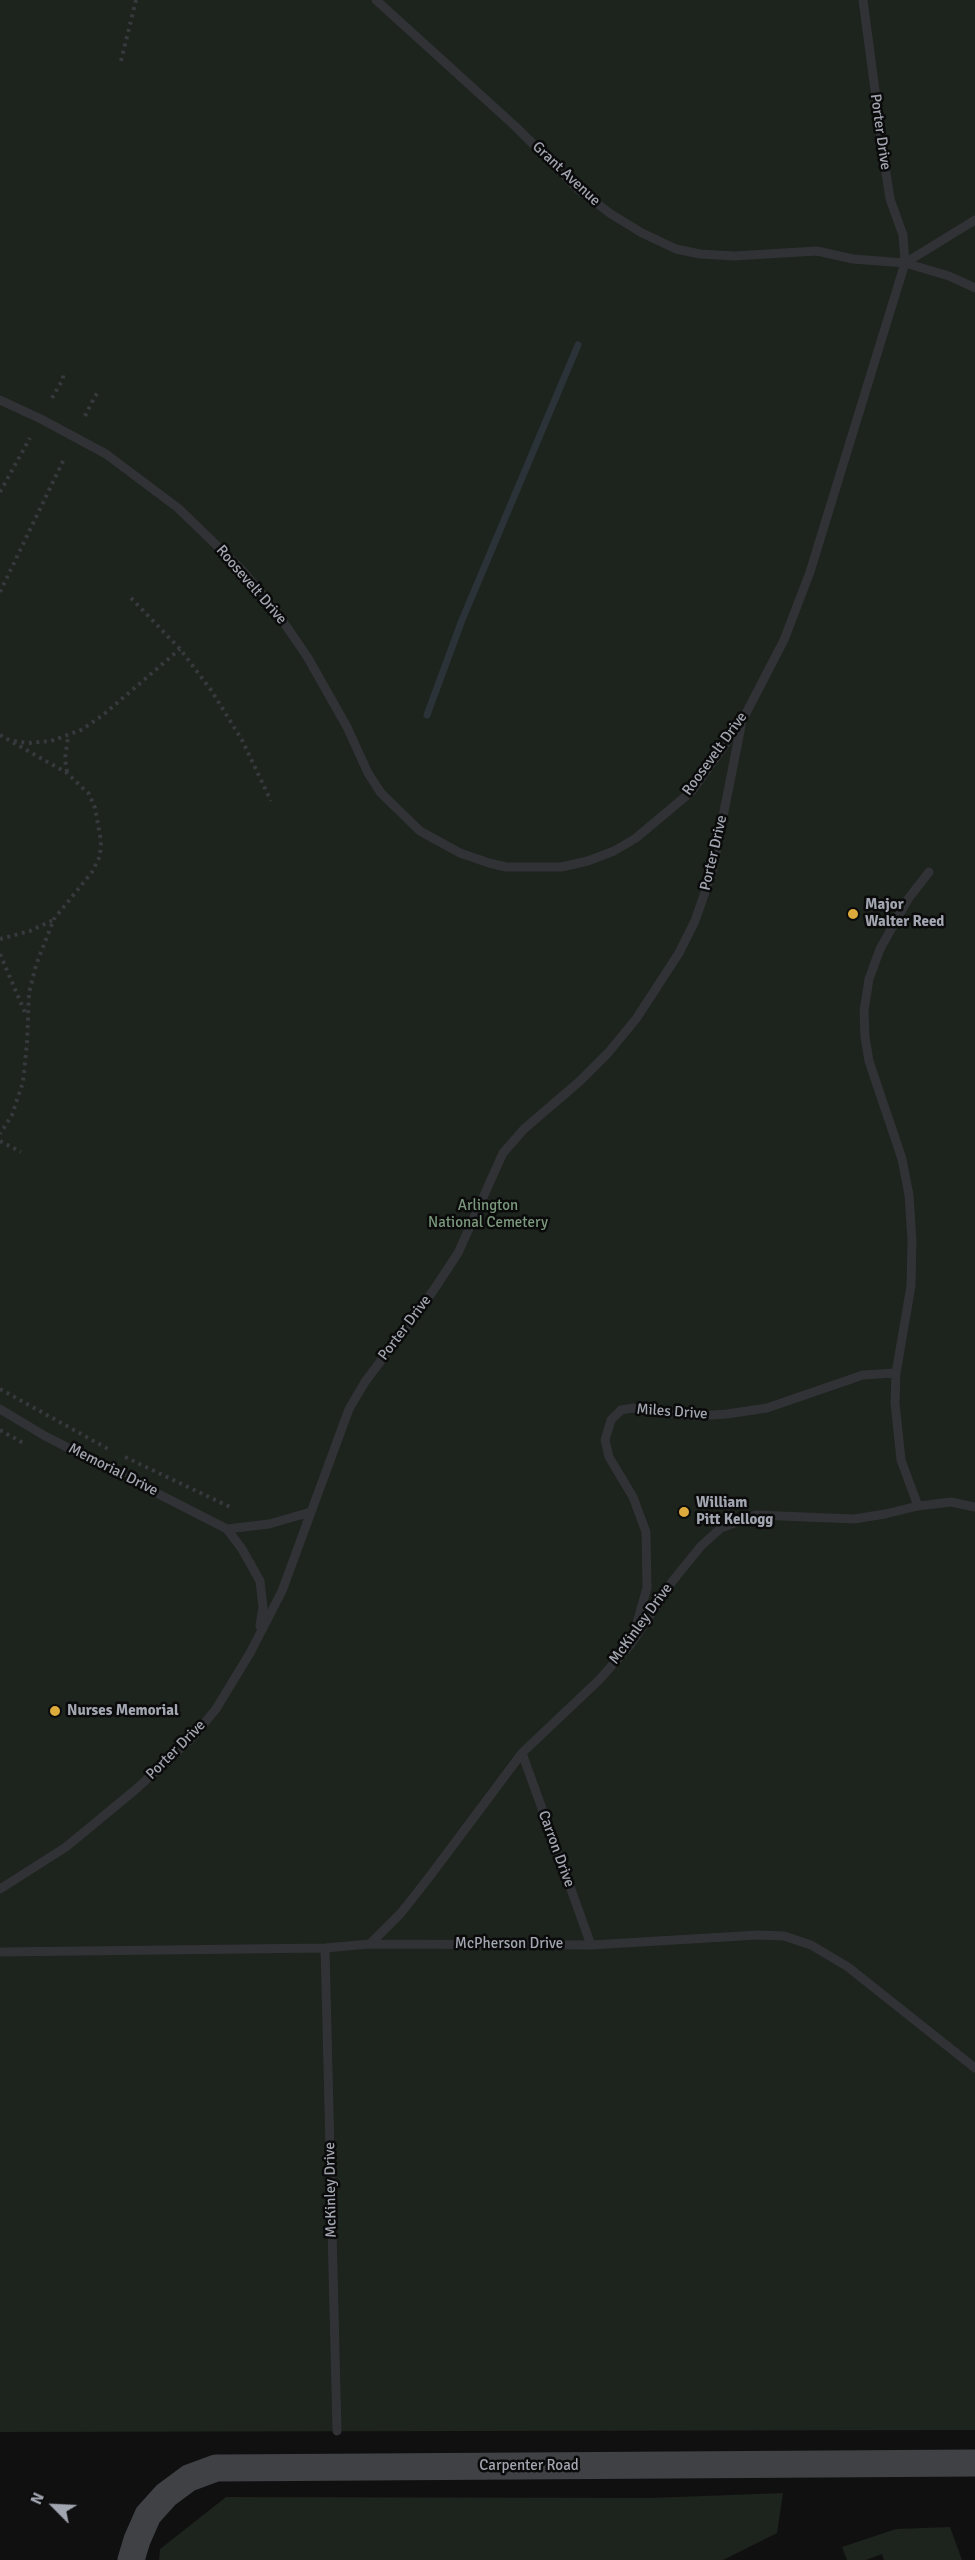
<!DOCTYPE html>
<style>
body{margin:0}
#map{position:relative;width:975px;height:2560px;overflow:hidden;background:#101011;font-family:Signika,sans-serif}
canvas{display:block}
.north{position:absolute;left:24px;top:2476px;width:60px;height:60px;-webkit-text-stroke:4px #0b0b0c;paint-order:stroke;rotate:294deg;font-size:16px;font-weight:700;line-height:24px;text-align:center;color:#a2a6b0}
.north::after{content:'';display:block;margin:auto;width:21px;height:27px;background:#a2a6b0;clip-path:polygon(50% 0,100% 100%,50% 72%,0 100%)}
</style>
<div id="map">
<canvas width="975" height="2560"></canvas>
<div class="north">N</div>
</div>
<script>
const ctx = document.querySelector('canvas').getContext('2d');
ctx.lineJoin = 'round';
function fillPath(path, color) { ctx.fillStyle = color; ctx.fill(path, 'evenodd'); }
const shape = rows => new Path2D(rows.map(r => 'M' + r).join(''));
function strokePath(path, color, width, dash) { ctx.strokeStyle = color; ctx.lineWidth = width; ctx.lineCap = dash ? 'butt' : 'round'; ctx.setLineDash(dash || []); ctx.stroke(path); }
function drawText(font, color, halo, rows, align = 'center') {
  ctx.font = font + ' Signika,sans-serif'; ctx.lineWidth = 5; ctx.setLineDash([]); ctx.textBaseline = 'middle'; ctx.strokeStyle = halo; ctx.fillStyle = color; for (const [text, x, y, turn = 0] of rows) {
    ctx.save(); ctx.translate(x, y); ctx.rotate((+turn || 0) * Math.PI / 180); ctx.textAlign = isNaN(turn) ? turn : align; if (halo) ctx.strokeText(text, 0, 0); ctx.fillText(text, 0, 0); ctx.restore();
  }
}
fillPath(shape([
 [0,0,975,0,975,2430,0,2432],
 [783,2493,777,2533,723,2560,159,2560,160,2549,226,2497,650,2498],
 [950,2527,962,2560,884,2560,882,2554,866,2560,847,2560,842,2547,896,2529]
]), '#1d231d');
strokePath(shape([
 [427,715,462,620,578,345]
]), '#2b3238', 7);
strokePath(shape([
 [121,61,136,0],
 [52,398,63,379,63,372],
 [85,416,95,396,100,391],
 [0,492,30,438],
 [0,592,65,457],
 [131,598,180,649,211,690,242,740,271,801],
 [0,735,67,773,89,794,95,808,101,841,100,856,92,872,54,919,36,965,29,993,27,1043,23,1082,12,1115,0,1134],
 [14,741,28,743,51,741,81,730,103,715,180,649],
 [67,772,65,759,68,737],
 [0,939,30,931,53,920],
 [0,954,26,1015],
 [0,1141,21,1152],
 [0,1389,110,1450],
 [0,1430,25,1444],
 [125,1457,230,1507]
]), '#37393c', 4, [3, 4.5]);
strokePath(shape([
 [376,0,516,127,579,190,611,214,642,233,676,249,700,254,734,256,817,251,853,259,905,263,949,276,975,288],
 [905,263,975,220],
 [0,400,41,419,106,454,178,508,241,569,276,611,308,658,347,727,368,773,381,793,420,831,460,853,489,863,506,867,561,867,588,861,614,851,636,838,692,791,742,721,784,640,810,572,905,263,903,235,890,199,886,173,863,0],
 [0,1409,45,1436,227,1529,242,1549,260,1581,263,1607,260,1626],
 [918,1506,901,1460,895,1403,896,1373,911,1286,912,1240,909,1195,902,1159,869,1061,865,1037,864,1011,869,979,880,949,908,899,929,872],
 [227,1529,269,1524,311,1512],
 [634,1633,647,1588,646,1532,633,1497,609,1457,605,1440,611,1420,621,1410,633,1408,696,1416,727,1414,767,1408,863,1375,896,1373],
 [522,1753,591,1945],
 [0,1889,66,1847,135,1790,193,1737,216,1709,250,1653,282,1591,349,1409,365,1382,433,1291,458,1253,503,1153,524,1129,580,1081,608,1053,636,1019,679,953,695,921,712,872,741,726],
 [370,1944,401,1913,430,1876,522,1753,599,1680,631,1644,671,1583,701,1546,721,1528,756,1515,854,1519,885,1514,918,1506,951,1502,975,1507],
 [325,1948,337,2431],
 [0,1952,325,1948,370,1944,591,1945,758,1935,784,1936,811,1945,848,1967,975,2068]
]), '#313235', 9);
strokePath(shape([
 [131,2560,137,2540,148,2515,166,2495,189,2478,216,2468,975,2463]
]), '#3f4145', 27);
for (const [x, y, r, color] of [
 [853,914,6,"#ddaa3c"],
 [684,1512,6,"#ddaa3c"],
 [55,1711,6,"#ddaa3c"]
]) { const dot = new Path2D(); dot.arc(x, y, r, 0, 2 * Math.PI); ctx.fillStyle = color; ctx.fill(dot); strokePath(dot, '#0b0b0c', 2); }
drawText('15px', '#a2a6b0', '#0b0b0c', [
 ["Porter Drive",880,132,82],
 ["Grant Avenue",566,174,43],
 ["Roosevelt Drive",251,585,49],
 ["Roosevelt Drive",715,754,-54],
 ["Porter Drive",714,853,-77],
 ["Porter Drive",405,1328,-53],
 ["Miles Drive",672,1412,4],
 ["Memorial Drive",113,1470,27],
 ["McKinley Drive",641,1624,-54],
 ["Porter Drive",176,1750,-45],
 ["Carron Drive",556,1849,70],
 ["McPherson Drive",509,1944],
 ["McKinley Drive",331,2190,-91],
 ["Carpenter Road",529,2466]
]);
drawText('bold 15px', '#a2a6b0', '#0b0b0c', [
 ["Major",865,905],
 ["Walter Reed",865,922],
 ["William",696,1503],
 ["Pitt Kellogg",696,1520],
 ["Nurses Memorial",67,1711]
], 'left');
drawText('15px', '#7b997d', '#0b0b0c', [
 ["Arlington",488,1206],
 ["National Cemetery",488,1223]
]);
</script>
